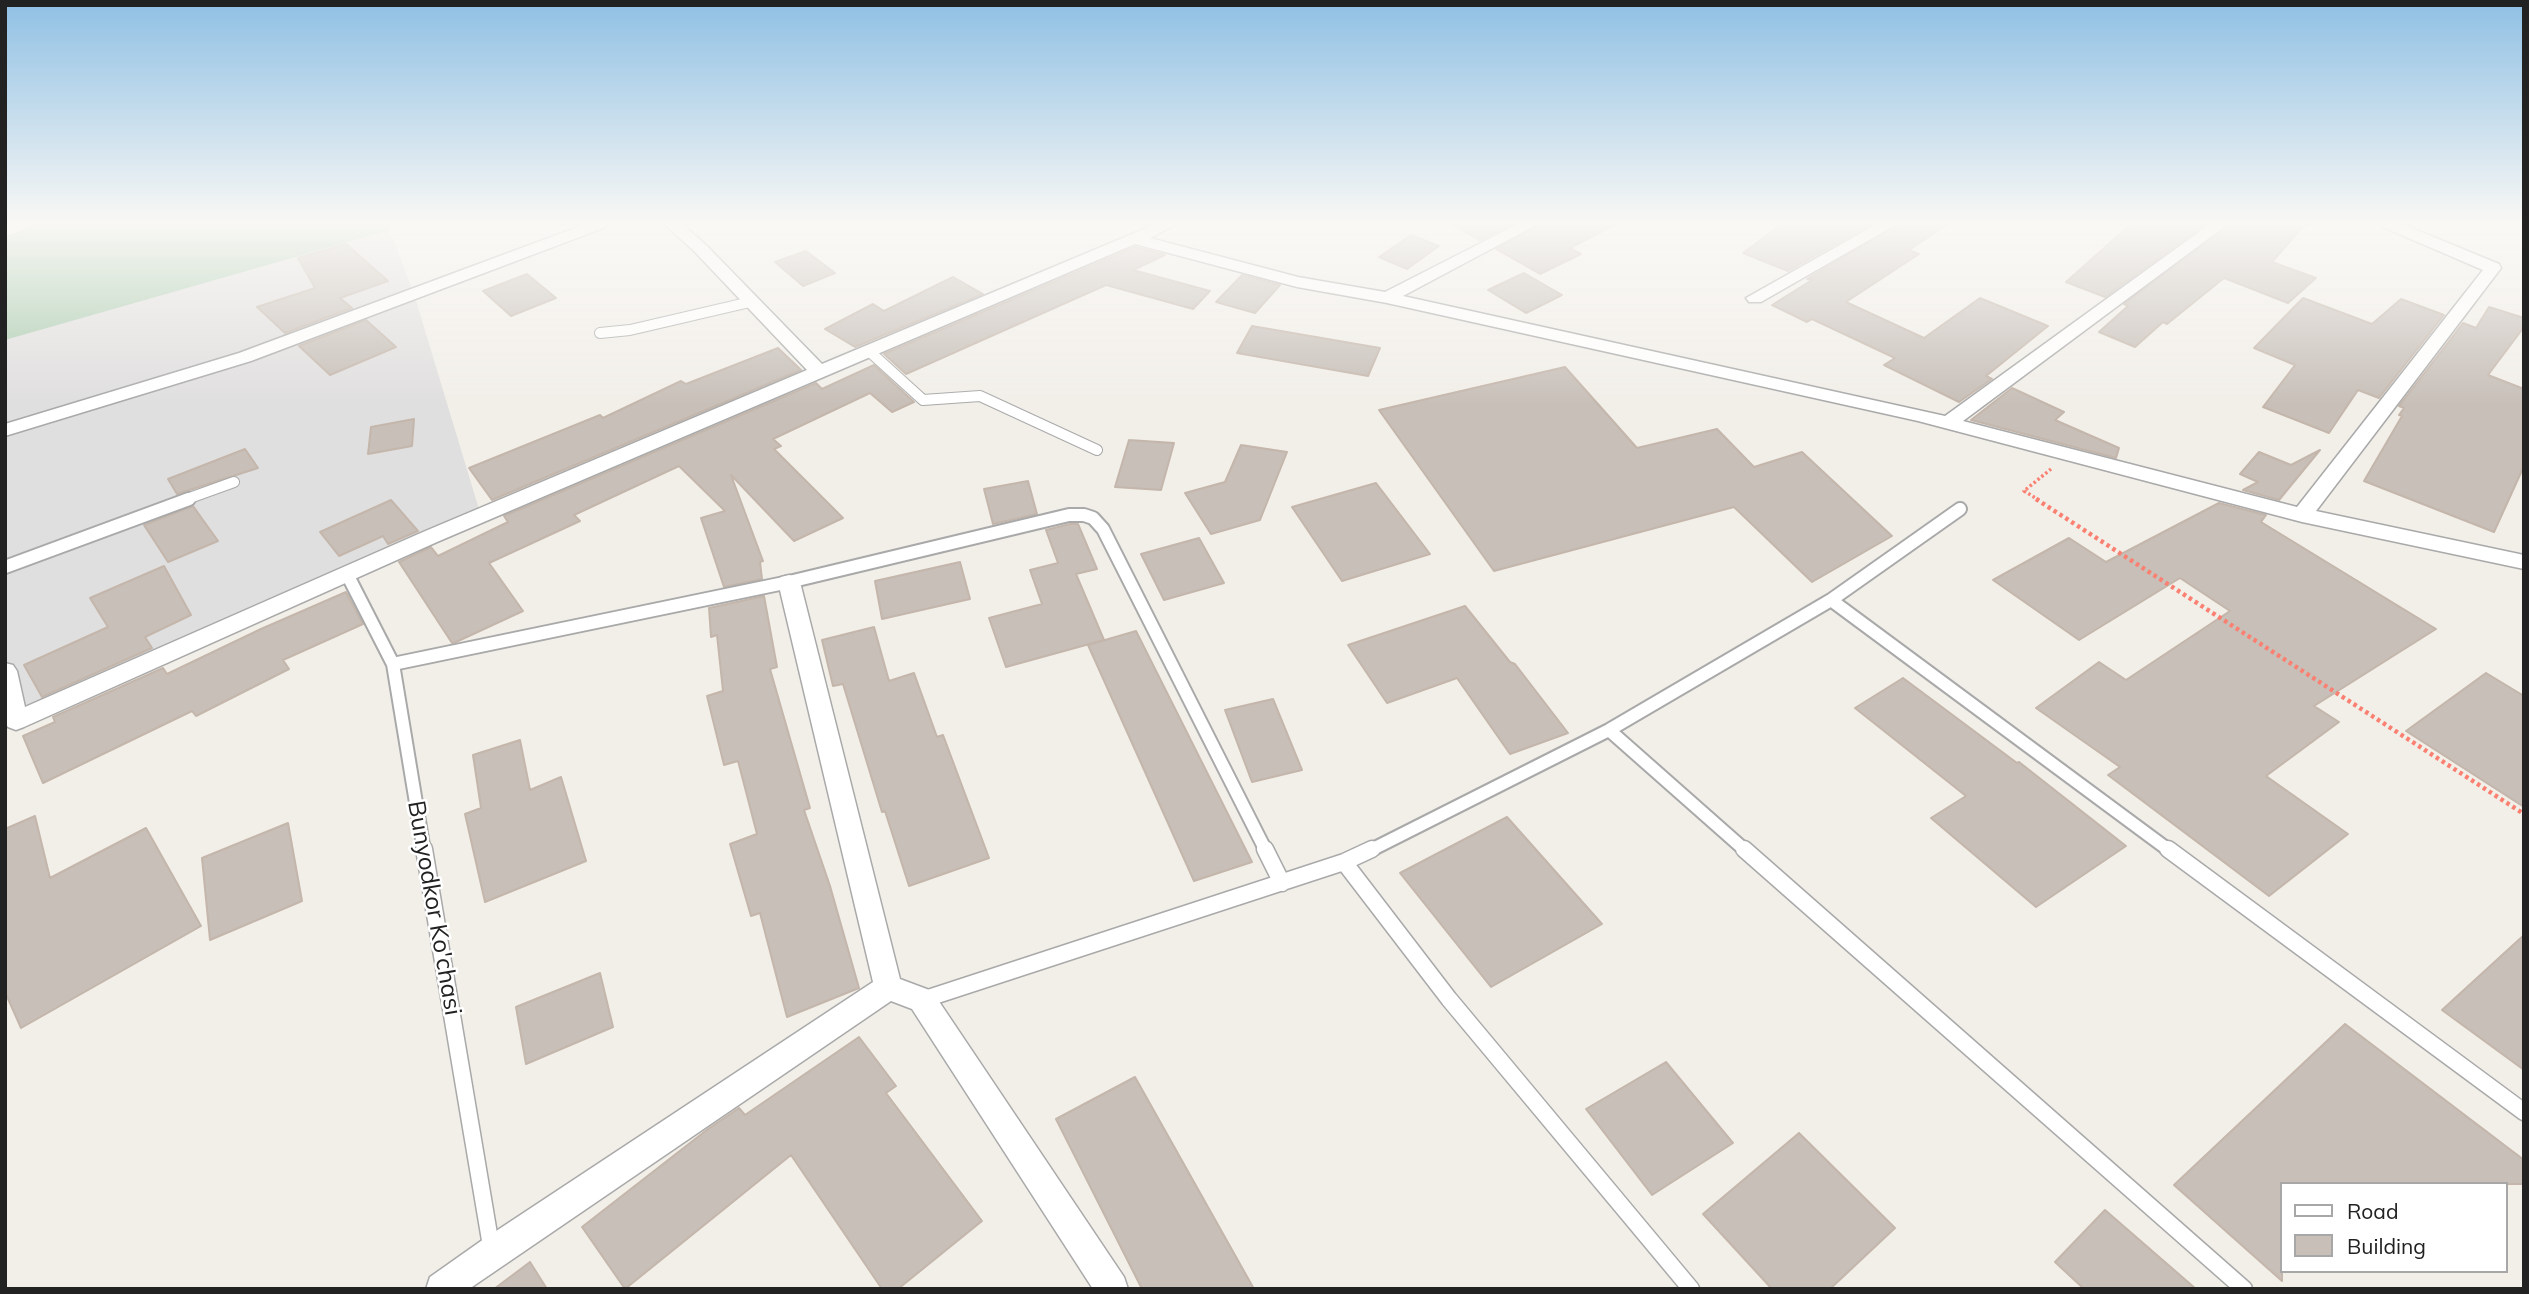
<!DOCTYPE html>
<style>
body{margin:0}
#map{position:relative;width:2529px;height:1294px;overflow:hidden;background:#f2efe9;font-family:Mulish,sans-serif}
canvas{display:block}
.frame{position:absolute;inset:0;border:7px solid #222;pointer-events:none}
.legend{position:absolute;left:2280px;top:1182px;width:228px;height:91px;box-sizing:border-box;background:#fff;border:2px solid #a7a7a7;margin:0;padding:9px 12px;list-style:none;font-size:21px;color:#222}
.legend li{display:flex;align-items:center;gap:14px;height:35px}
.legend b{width:35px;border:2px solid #a7a7a7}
</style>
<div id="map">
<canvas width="2529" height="1294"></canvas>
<div class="frame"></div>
<ul class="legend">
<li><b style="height:9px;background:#fff"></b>Road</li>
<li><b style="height:19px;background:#c7bfb8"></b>Building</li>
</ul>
</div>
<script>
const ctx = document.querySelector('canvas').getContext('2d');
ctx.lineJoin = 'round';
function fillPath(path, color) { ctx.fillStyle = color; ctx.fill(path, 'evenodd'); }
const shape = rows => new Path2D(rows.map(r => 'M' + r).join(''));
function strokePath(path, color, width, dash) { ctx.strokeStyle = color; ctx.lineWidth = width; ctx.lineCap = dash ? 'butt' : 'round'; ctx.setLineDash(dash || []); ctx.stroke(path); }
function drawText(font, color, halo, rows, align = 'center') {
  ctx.font = font + ' Mulish,sans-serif'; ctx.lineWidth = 5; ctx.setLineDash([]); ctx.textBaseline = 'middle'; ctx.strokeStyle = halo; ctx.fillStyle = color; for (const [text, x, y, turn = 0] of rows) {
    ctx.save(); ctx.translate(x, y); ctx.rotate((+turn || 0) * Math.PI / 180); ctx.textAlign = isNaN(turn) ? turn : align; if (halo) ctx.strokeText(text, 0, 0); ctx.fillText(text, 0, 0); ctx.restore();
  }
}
fillPath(shape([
 [5,224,392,224,390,231,414,294,481,516,16,721,5,671]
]), '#e0dfdf');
fillPath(shape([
 [5,224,392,224,390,230,5,340]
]), '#aacbaf');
const building = shape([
 [1451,224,1513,224,1480,240,1451,224],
 [1540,224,1616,224,1570,248,1581,254,1540,274,1496,249,1540,224],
 [1782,224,1872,224,1788,271,1743,253,1782,224],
 [1899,224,1948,224,1909,250,1919,254,1846,302,1924,338,1980,298,2048,326,1986,376,1992,379,1959,402,1884,365,1895,358,1812,319,1807,322,1772,305,1812,280,1807,279,1899,224],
 [2131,224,2206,224,2105,297,2066,282,2131,224],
 [2230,224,2305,224,2272,262,2316,278,2288,303,2224,278,2167,324,2163,322,2135,347,2099,332,2128,306,2124,304,2230,224],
 [1411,235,1439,246,1407,269,1379,257,1411,235],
 [346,244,388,281,340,298,352,308,285,333,257,307,315,288,298,258,346,244],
 [1135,247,1165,255,1133,270,1210,291,1193,309,1106,285,906,374,884,354,1135,247],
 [806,251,835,273,803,286,775,262,806,251],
 [1524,273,1562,295,1526,313,1488,290,1524,273],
 [527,274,556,298,511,316,483,291,527,274],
 [1242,275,1280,285,1255,313,1216,302,1242,275],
 [953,277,983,294,855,347,825,329,873,304,884,311,953,277],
 [2303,298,2372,324,2401,299,2444,315,2379,398,2358,390,2329,433,2263,407,2295,365,2254,348,2303,298],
 [2489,307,2524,318,2524,327,2488,375,2524,389,2524,466,2494,532,2364,481,2402,416,2399,415,2404,408,2399,406,2463,323,2476,328,2489,307],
 [366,320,396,347,330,375,299,346,366,320],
 [1252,326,1380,348,1368,376,1237,353,1252,326],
 [778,348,801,370,492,500,469,468,600,415,603,418,681,381,686,384,778,348],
 [874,365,914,402,892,412,870,393,773,439,781,446,774,449,843,518,794,541,731,475,763,561,760,562,762,579,724,587,701,518,725,511,679,466,574,515,580,521,489,563,523,611,456,642,452,643,399,562,431,547,438,556,508,522,504,516,816,383,822,389,874,365],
 [1565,367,1637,448,1717,429,1754,467,1802,452,1892,536,1812,582,1734,507,1494,571,1379,410,1565,367],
 [2012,388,2064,412,2055,420,2119,448,2116,458,1971,420,2012,388],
 [414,419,412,446,368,454,371,427,414,419],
 [1129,440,1174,443,1161,490,1115,487,1129,440],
 [1241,445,1287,452,1260,520,1211,534,1185,493,1225,482,1241,445],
 [245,449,258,468,177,494,168,479,245,449],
 [2320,450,2279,500,2243,490,2258,482,2240,474,2259,452,2291,465,2320,450],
 [1028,481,1037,514,993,524,984,489,1028,481],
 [1376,483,1430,554,1342,581,1292,507,1376,483],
 [391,500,418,531,388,544,383,536,339,556,320,532,391,500],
 [2219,503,2266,515,2261,522,2436,629,2314,706,2339,722,2266,776,2348,834,2269,896,2108,775,2120,767,2036,708,2099,662,2126,680,2230,611,2180,578,2079,640,1993,580,2069,538,2106,562,2219,503],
 [193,506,218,541,168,562,144,525,193,506],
 [1070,524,1078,524,1097,569,1076,574,1104,640,1006,667,989,618,1042,604,1030,570,1058,563,1046,530,1070,524],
 [1199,538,1224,583,1164,600,1141,554,1199,538],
 [960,562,970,599,882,619,875,581,960,562],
 [164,566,191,615,145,637,152,648,42,697,24,665,108,627,90,598,164,566],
 [346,592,363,624,283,660,289,669,196,716,192,711,43,783,23,736,55,722,53,717,163,668,167,674,261,629,346,592],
 [764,596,777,667,770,669,810,808,804,810,830,886,859,988,787,1017,760,913,751,916,730,844,757,834,738,761,724,765,707,696,723,691,717,635,711,637,709,608,764,596],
 [1465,606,1510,662,1515,664,1568,733,1510,754,1457,678,1387,703,1348,645,1465,606],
 [874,627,889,681,914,673,937,737,943,735,989,858,909,886,885,811,882,812,843,684,833,686,822,640,874,627],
 [1136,631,1252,862,1194,881,1088,645,1136,631],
 [2486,673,2524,696,2524,807,2406,731,2486,673],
 [1903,678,2017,763,2019,762,2126,846,2036,907,1931,818,1966,796,1855,708,1903,678],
 [1273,699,1302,770,1252,782,1225,710,1273,699],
 [520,740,530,790,561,777,586,861,485,902,465,814,481,808,473,755,520,740],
 [35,816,50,878,146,828,201,926,21,1028,5,992,5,829,35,816],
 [1507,817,1602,924,1491,987,1400,873,1507,817],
 [288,823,302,901,210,940,202,858,288,823],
 [2524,935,2524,1070,2442,1010,2524,935],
 [600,973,613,1027,526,1064,516,1007,600,973],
 [2345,1024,2524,1160,2524,1184,2282,1184,2282,1281,2174,1185,2345,1024],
 [859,1037,896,1086,886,1093,982,1221,898,1289,882,1289,791,1155,625,1289,582,1227,708,1129,739,1108,745,1115,859,1037],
 [1666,1062,1733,1143,1652,1195,1586,1109,1666,1062],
 [1135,1077,1254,1289,1142,1289,1056,1119,1135,1077],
 [1799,1133,1895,1228,1830,1289,1772,1289,1703,1214,1799,1133],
 [2105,1210,2196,1289,2084,1289,2055,1262,2105,1210],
 [530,1262,547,1289,494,1289,530,1262]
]);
fillPath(building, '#c7bfb8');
strokePath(building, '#c4b6ab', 2);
const laneFar2 = shape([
 [5,231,24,224],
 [600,333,630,330,750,302],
 [869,351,923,400,980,396,1097,450],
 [184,500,234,482]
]);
const laneFar1 = shape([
 [5,567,189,499],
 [347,574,393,664,424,851],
 [1831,600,2170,851],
 [393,664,789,582,1069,515,1084,515,1093,518,1103,529,1266,851],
 [1609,730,1746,851],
 [1369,851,1609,730,1831,600,1960,509]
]);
const lane = shape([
 [424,849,492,1252],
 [1265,849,1282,883],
 [1744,849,2244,1289],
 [2168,849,2524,1112],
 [1344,862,1449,999,1691,1289],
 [922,1000,1344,862,1372,849]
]);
const street = shape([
 [586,224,608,224,606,227,251,361,5,436,5,424,239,353,586,224],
 [664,224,682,224,706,245,822,364,1156,224,1177,224,1150,238,1298,277,1385,292,1518,224,1538,224,1403,296,1945,416,2210,224,2228,224,1963,421,2297,507,2483,270,2383,227,2381,224,2402,224,2499,264,2501,268,2316,511,2524,555,2524,569,2302,522,1918,421,1387,303,1297,287,1135,244,437,542,24,727,16,730,8,727,5,723,5,663,13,665,17,671,25,707,423,532,807,370,694,251,664,224],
 [1877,224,1897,224,1761,302,1749,302,1746,298,1877,224],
 [789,575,797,577,800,582,900,979,932,991,1124,1277,1128,1289,1093,1289,912,1009,891,1001,469,1289,426,1289,430,1277,481,1241,873,982,778,582,781,577,789,575]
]);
strokePath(laneFar2, '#a9a9a9', 12);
strokePath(laneFar1, '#a9a9a9', 16);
strokePath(lane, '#a9a9a9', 19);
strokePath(street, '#a9a9a9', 3);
strokePath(shape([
 [2039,500,2024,491,2051,469]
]), '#fa8072', 3.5, [2.5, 2.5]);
strokePath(shape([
 [2036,499,2524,814]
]), '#fa8072', 4.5, [3.5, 3.5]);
strokePath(laneFar2, '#fff', 10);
strokePath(laneFar1, '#fff', 12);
strokePath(lane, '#fff', 16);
fillPath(street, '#fff');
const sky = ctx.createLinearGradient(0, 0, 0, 405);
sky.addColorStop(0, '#8fc0e4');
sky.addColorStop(0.55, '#f9f8f5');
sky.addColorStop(1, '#f9f8f500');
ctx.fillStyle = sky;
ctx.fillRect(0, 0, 2529, 405);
drawText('24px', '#222', '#fff', [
 ["Bunyodkor Ko'chasi",434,908,80]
]);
</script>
